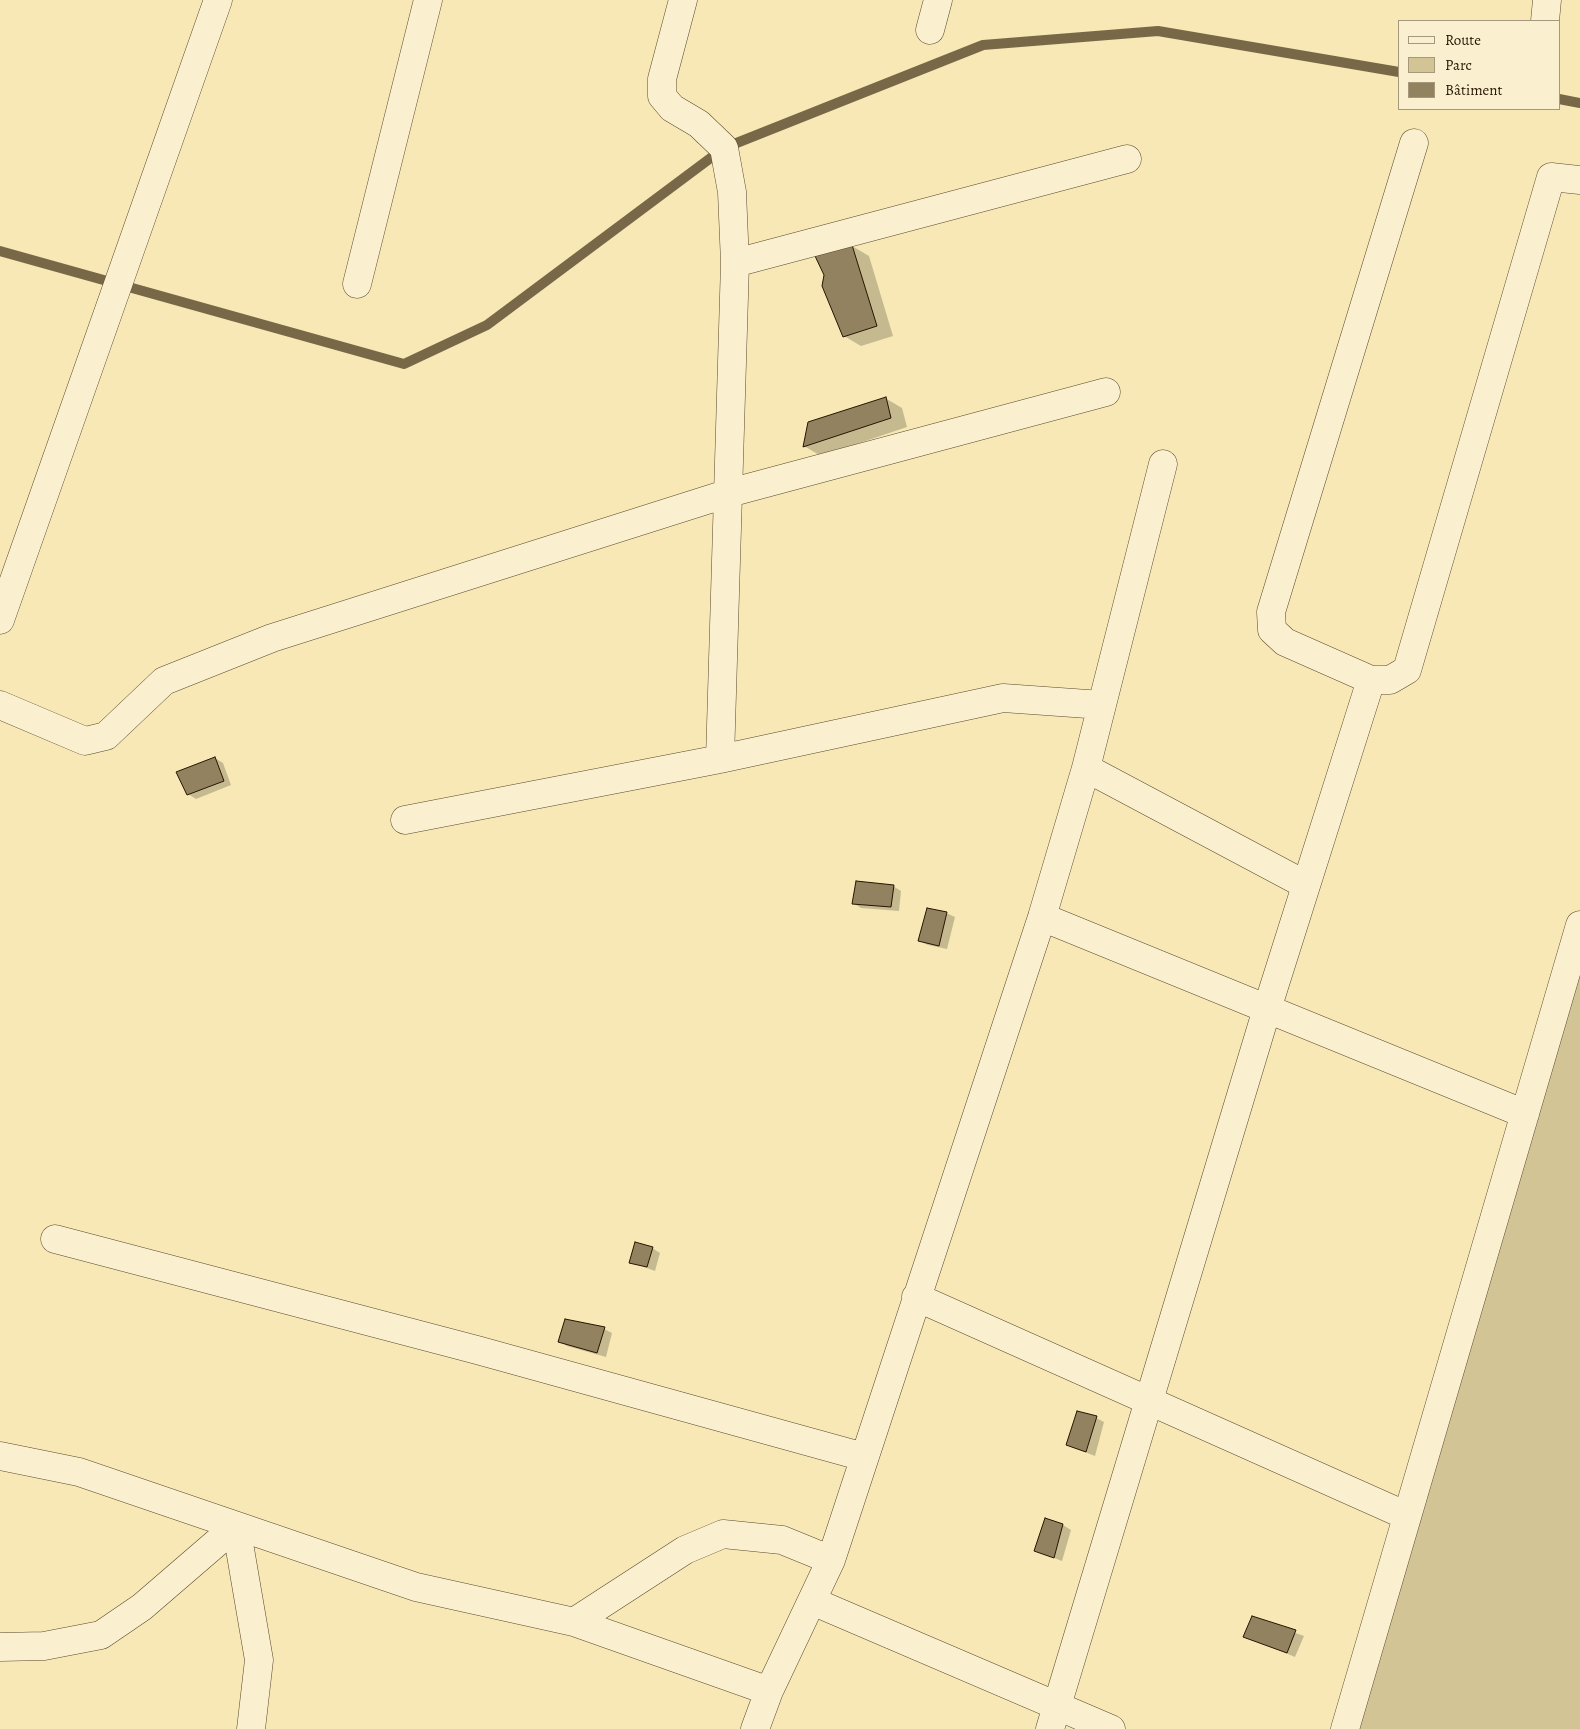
<!DOCTYPE html>
<meta charset="utf-8">
<style>
body{margin:0}
#map{position:relative;width:1580px;height:1729px;overflow:hidden;background:#f7e8b5;font-family:Alegreya,serif}
canvas{display:block}
.legend{position:absolute;left:1398px;top:20px;width:162px;height:90px;box-sizing:border-box;background:#faf0cf;border:1px solid #a5987d;margin:0;padding:6px 9px;list-style:none;font-size:15px;color:#261401}
.legend li{display:flex;align-items:center;gap:10px;height:25px}
.legend b{width:25px;border:1px solid #a5987d}
</style>
<div id="map">
<canvas width="1580" height="1729"></canvas>
<ul class="legend">
<li><b style="height:6px;background:#faf0cf"></b>Route</li>
<li><b style="height:14px;background:#d3c496"></b>Parc</li>
<li><b style="height:14px;background:#93825f"></b>Bâtiment</li>
</ul>
</div>
<script>
const ctx = document.querySelector('canvas').getContext('2d');
ctx.lineJoin = 'round';
function fillPath(path, color) { ctx.fillStyle = color; ctx.fill(path, 'evenodd'); }
const shape = rows => new Path2D(rows.map(r => 'M' + r).join(''));
function strokePath(path, color, width, dash) { ctx.strokeStyle = color; ctx.lineWidth = width; ctx.lineCap = dash ? 'butt' : 'round'; ctx.setLineDash(dash || []); ctx.stroke(path); }
fillPath(shape([
 [1580,974,1580,1729,1356,1729]
]), '#d3c496');
fillPath(shape([
 [852,246,869,256,893,336,861,346,844,336],
 [885,398,902,408,907,427,821,456,804,446],
 [215,758,223,763,231,785,196,799,188,794],
 [893,886,901,891,899,911,861,908,853,903],
 [946,913,955,917,947,949,928,945,920,941],
 [652,1248,660,1253,655,1271,630,1262],
 [604,1329,612,1333,606,1357,567,1346,559,1341],
 [1096,1418,1104,1422,1095,1456,1067,1445],
 [1063,1525,1071,1530,1062,1561,1036,1551],
 [1253,1618,1304,1636,1295,1657,1245,1636]
]), '#0003');
strokePath(shape([
 [1559,99,1580,103],
 [0,251,404,364,487,325,724,148,983,45,1158,31,1399,72]
]), '#796848', 10);
const building = shape([
 [852,245,877,326,843,337,822,286,824,275,815,256,852,245],
 [886,397,891,418,803,447,808,422,886,397],
 [215,757,224,781,187,795,176,772,215,757],
 [856,881,894,885,891,907,852,904,856,881],
 [927,908,947,912,939,946,918,941,927,908],
 [635,1242,653,1247,647,1267,629,1263,635,1242],
 [565,1319,605,1327,597,1353,558,1342,565,1319],
 [1077,1411,1097,1416,1086,1452,1066,1445,1077,1411],
 [1045,1518,1063,1524,1054,1558,1034,1551,1045,1518],
 [1252,1616,1296,1630,1287,1653,1243,1637,1252,1616]
]);
fillPath(building, '#93825f');
strokePath(building, '#261401', 1);
const street = shape([
 [683,0,662,79,662,96,672,108,699,124,724,148,732,192,735,263,720,759],
 [1545,21,1547,0],
 [930,30,938,0],
 [1414,143,1271,612,1272,630,1285,642,1371,680,1390,680,1407,670,1551,177,1580,180],
 [735,263,1127,159],
 [357,284,428,0],
 [0,620,218,0],
 [0,705,85,741,106,736,164,681,272,638,729,493,1106,392],
 [1086,768,1306,885],
 [405,820,720,759,1003,698,1102,705],
 [1042,917,1525,1114],
 [55,1239,477,1350,864,1457],
 [916,1297,1407,1516],
 [0,1456,79,1472,416,1587,574,1622,685,1550,723,1534,782,1540,831,1560],
 [236,1526,259,1660,251,1729],
 [812,1601,1111,1729],
 [574,1622,769,1691],
 [0,1647,44,1646,101,1635,142,1607,236,1526],
 [755,1729,769,1691,831,1560,1042,917,1086,768,1163,464],
 [1050,1729,1267,1009,1371,680],
 [1345,1729,1580,925]
]);
strokePath(street, '#5a492e', 29);
strokePath(street, '#faf0cf', 28);
</script>
